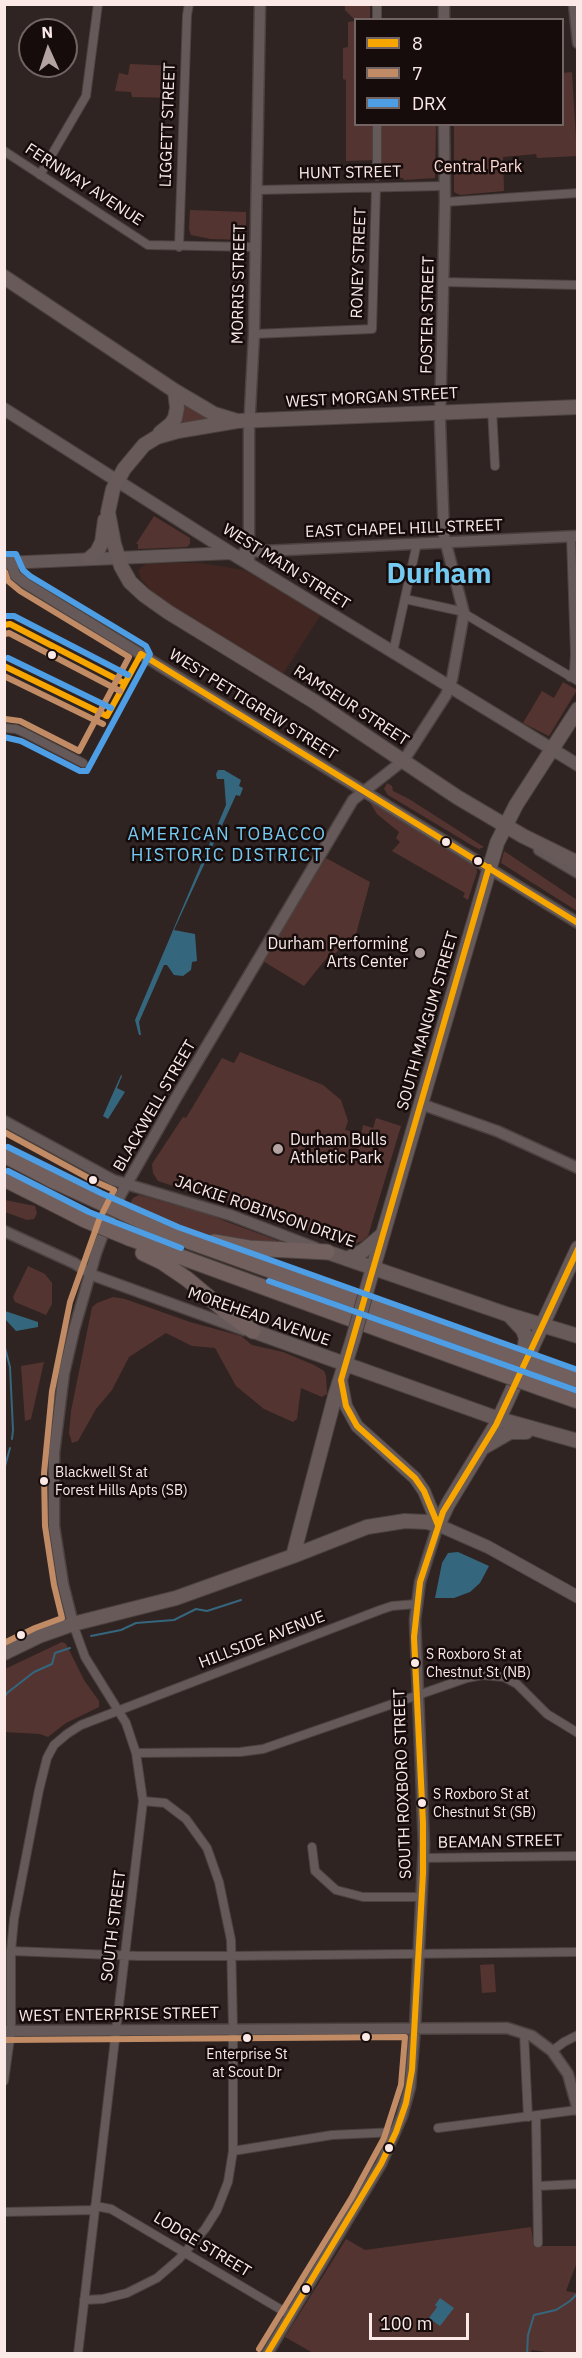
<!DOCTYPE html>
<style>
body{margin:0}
#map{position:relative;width:582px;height:2358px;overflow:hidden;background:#302422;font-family:"IBM Plex Sans",sans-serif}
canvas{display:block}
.frame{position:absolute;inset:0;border:6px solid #fae9e7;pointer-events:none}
.legend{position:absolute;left:354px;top:18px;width:210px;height:108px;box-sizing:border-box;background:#160c0b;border:2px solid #716463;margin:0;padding:8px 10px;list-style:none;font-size:18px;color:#fae9e7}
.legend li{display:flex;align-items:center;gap:12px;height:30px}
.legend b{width:30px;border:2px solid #716463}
.north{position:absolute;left:18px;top:18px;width:60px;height:60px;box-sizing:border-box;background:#160c0b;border:2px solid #716463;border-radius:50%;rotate:357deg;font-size:16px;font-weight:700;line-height:24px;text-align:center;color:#fae9e7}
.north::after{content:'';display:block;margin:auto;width:21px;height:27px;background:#b3a4a2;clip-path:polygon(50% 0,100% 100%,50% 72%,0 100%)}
.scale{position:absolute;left:369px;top:2313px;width:100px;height:27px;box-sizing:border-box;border:3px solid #fae9e7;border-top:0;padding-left:8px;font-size:18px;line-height:21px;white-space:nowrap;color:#fae9e7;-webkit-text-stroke:4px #160c0b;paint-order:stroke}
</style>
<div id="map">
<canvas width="582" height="2358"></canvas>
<div class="frame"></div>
<ul class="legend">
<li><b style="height:8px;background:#f7a600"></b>8</li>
<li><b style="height:8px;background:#c18c65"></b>7</li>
<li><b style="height:8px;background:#4d9ee5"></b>DRX</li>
</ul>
<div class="north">N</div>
<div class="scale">100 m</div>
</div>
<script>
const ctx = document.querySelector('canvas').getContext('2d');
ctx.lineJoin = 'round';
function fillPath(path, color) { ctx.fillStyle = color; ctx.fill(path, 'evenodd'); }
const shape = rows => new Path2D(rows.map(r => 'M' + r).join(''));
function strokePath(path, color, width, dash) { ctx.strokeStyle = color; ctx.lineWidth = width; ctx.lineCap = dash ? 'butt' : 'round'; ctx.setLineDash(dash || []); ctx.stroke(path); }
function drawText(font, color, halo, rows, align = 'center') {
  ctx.font = font + ' "IBM Plex Sans",sans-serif'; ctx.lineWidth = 5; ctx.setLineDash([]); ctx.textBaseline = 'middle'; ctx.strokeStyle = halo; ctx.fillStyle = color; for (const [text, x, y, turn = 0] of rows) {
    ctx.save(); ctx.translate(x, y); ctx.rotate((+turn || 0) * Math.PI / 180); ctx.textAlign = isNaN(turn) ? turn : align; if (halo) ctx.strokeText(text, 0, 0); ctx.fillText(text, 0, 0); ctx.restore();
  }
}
fillPath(shape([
 [147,563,200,563,244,570,322,613,281,677,159,600,141,579,138,570]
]), '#412622');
fillPath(shape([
 [345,5,370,5,370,19,355,20,345,10],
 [355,21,356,124,436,125,435,178,404,180,403,178,376,178,376,160,346,161,346,80,343,79,343,48,348,47,348,22],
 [130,64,175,66,174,98,132,97,131,92,115,91,119,73,128,75],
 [572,72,577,156,537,158,536,154,503,157,504,191,460,195,454,192,454,125,562,124,563,73],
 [190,210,246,212,246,240,211,239,191,235,189,229],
 [178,399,209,418,209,419,176,427],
 [154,516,190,538,190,544,187,547,138,549,138,544,136,544],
 [563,682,577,690,549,736,523,723,542,691,554,698],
 [387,783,392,786,393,791,409,799,484,847,479,849,473,846,388,795,384,789],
 [369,801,476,866,477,872,468,900,463,897,465,893,392,851,400,842,396,838,399,832,377,814],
 [504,851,577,900,577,911,501,863],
 [326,858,370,882,352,949,338,951,325,960,304,986,263,961],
 [240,1052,323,1085,341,1100,348,1121,345,1130,361,1134,363,1125,373,1128,376,1118,401,1126,368,1236,362,1241,350,1246,343,1244,316,1233,317,1228,311,1227,309,1231,267,1217,269,1211,262,1209,259,1214,212,1195,210,1198,158,1181,153,1173,152,1164,183,1117,186,1118,222,1058,234,1063],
 [139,1195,206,1214,292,1246,218,1239,187,1230,138,1211,129,1206,133,1198],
 [5,1200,35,1206,37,1213,34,1219,27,1220,5,1212],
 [28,1266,45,1274,52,1283,52,1304,46,1315,15,1302,13,1297],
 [113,1297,125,1299,190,1322,241,1336,252,1345,283,1352,314,1365,324,1371,326,1376,327,1394,322,1397,301,1388,297,1419,293,1422,264,1409,236,1386,215,1348,192,1346,166,1333,129,1357,112,1390,96,1409,78,1441,72,1443,69,1433,71,1411,92,1307,97,1303],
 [44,1362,31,1419,25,1421,21,1366],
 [62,1642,66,1644,84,1680,99,1701,99,1707,66,1723,48,1737,40,1734,5,1732,5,1669],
 [494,1964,496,1992,482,1993,480,1965],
 [531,2227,534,2246,577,2246,577,2262,566,2291,577,2293,577,2353,552,2353,532,2350,529,2354,313,2353,285,2337,346,2239,365,2250]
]), '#543430');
fillPath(shape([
 [218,770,224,770,241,780,239,786,243,788,240,796,236,795,174,930,195,934,197,961,192,962,191,970,183,976,174,975,167,965,164,965,139,1022,141,1035,139,1035,135,1020,226,805,224,779,217,779,216,774],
 [121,1075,122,1076,117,1088,125,1092,108,1119,103,1116],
 [5,1311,38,1322,38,1327,16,1331,5,1319],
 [458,1552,489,1566,480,1583,470,1592,454,1598,435,1598,442,1563,448,1553],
 [440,2298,454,2308,440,2326,429,2318,437,2307,435,2305]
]), '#34667e');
strokePath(shape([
 [4,1344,10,1367,13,1430,12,1439],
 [4,1470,10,1448],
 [91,1636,121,1630,136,1623,174,1620,196,1609,207,1611,241,1600],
 [4,1698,7,1693,34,1672,52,1664,55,1653,70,1648],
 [527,2354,528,2335,534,2315,556,2310,570,2301,578,2293]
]), '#34667e', 2);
const minor = shape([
 [377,20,377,4],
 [4,151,148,245,255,247],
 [40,175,86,96,98,4],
 [377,176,377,124],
 [256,190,445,186],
 [445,202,578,193],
 [179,247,187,15,189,4],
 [443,282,578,285],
 [254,334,372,329,376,188],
 [492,409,495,466],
 [405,599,460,611,578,681],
 [393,652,417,543],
 [570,677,574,671,575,654,571,537],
 [4,728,16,729,25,733,83,763],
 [73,1624,85,1657,126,1723,136,1753,143,1801,78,2354],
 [136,1753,240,1752,263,1749,467,1678,482,1675,504,1677,517,1684,547,1714,578,1733],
 [312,1847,315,1871,336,1890,363,1897,422,1897],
 [424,1858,578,1856],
 [11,1951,139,1956,231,1956,578,1952],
 [524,2033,528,2117],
 [552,2051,564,2042,578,2035],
 [4,2081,11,2031,11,1951,14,1919,39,1790,47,1758,54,1745,67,1734,81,1725,380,1610,392,1606,416,1604],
 [536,2116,538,2243],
 [438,2128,577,2110],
 [233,2151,332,2135,396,2132],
 [538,2186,578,2184],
 [95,2206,111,2209,290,2315],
 [4,2212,95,2210],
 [84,2300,103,2299,127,2293,157,2278,179,2259,205,2229,217,2210,228,2182,233,2151,233,2029,231,1940,219,1882,207,1848,186,1819,165,1803,143,1801]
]);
const tertiary = shape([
 [444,4,444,20],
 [574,4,578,43],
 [244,552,578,536],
 [11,562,15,575,25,583,578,923],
 [249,563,249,430,254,334,260,4],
 [539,850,578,873],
 [421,1104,497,1131,578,1168],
 [4,1121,113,1180,230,1215,316,1248],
 [4,1231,74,1263,95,1276,244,1330],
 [73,1624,63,1584,54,1526,54,1453,64,1373,74,1330,96,1253,107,1223,121,1194,180,1091,353,800,404,760,446,695,452,679,464,613,444,536,440,421,445,202,444,124],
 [4,2031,507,2028,532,2036,552,2051,568,2074,578,2110],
 [267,2354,381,2164,402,2116,410,2087,415,2028,424,1845,415,1620,420,1582,438,1525]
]);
const secondary = shape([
 [4,409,231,553,578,765],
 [4,563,231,553],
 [341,1380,346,1406,357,1426,415,1478,424,1491,438,1525,488,1547,578,1597]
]);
const primary = shape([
 [4,277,175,391,214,414,237,421,578,407],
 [237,421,178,431,157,437,144,445,124,469,113,489,108,512,114,544,121,566,130,582,144,595,168,612,315,702,457,797,523,836,578,863],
 [160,433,171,424,175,418,177,408,175,391],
 [90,558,97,552,102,542,105,520],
 [327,1252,509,1315,578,1336],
 [347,1259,363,1251,382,1235],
 [369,1282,497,843,516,805,578,709],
 [510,1316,523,1330,526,1338,524,1352,527,1357],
 [253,1331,499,1419,578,1441],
 [484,1447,510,1432,526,1432],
 [293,1556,335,1396,353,1339],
 [4,1653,39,1636,73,1624,176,1598,293,1556,367,1527,405,1521,427,1522,438,1525,448,1504,496,1425,578,1248]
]);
const motorway = shape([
 [4,1155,54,1181],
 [4,1179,42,1198],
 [141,1221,191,1242,496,1351],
 [129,1238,491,1370],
 [214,1242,249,1248,327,1252],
 [143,1253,162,1262,187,1279,230,1315,253,1331],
 [545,1369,578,1380],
 [541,1388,578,1401]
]);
strokePath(minor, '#4c4240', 10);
strokePath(tertiary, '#4c4240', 13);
strokePath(secondary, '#4c4240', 14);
strokePath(primary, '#4c4240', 16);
strokePath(motorway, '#4c4240', 17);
strokePath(minor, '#655a59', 8);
strokePath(tertiary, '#655a59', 10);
strokePath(secondary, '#655a59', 12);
strokePath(primary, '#685a58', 14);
strokePath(motorway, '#71605e', 15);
const primaryBridge = shape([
 [353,1339,369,1282]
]);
const motorwayBridge = shape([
 [54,1181,141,1221],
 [42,1198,85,1220,129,1238],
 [496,1351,545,1369],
 [491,1370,541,1388]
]);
strokePath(primaryBridge, '#4c4240', 16, []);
strokePath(motorwayBridge, '#4c4240', 17, []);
strokePath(primaryBridge, '#685a58', 14);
strokePath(motorwayBridge, '#71605e', 15);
strokePath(shape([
 [4,625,10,624,124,683],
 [4,666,107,716,141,654,578,923],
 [438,1525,424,1491,415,1478,357,1426,346,1406,341,1380,489,867],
 [267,2354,381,2164,396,2132,406,2103,412,2070,423,1873,423,1823,414,1637,420,1582,443,1512,496,1425,578,1249]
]), '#f7a600', 6);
strokePath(shape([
 [5,572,8,581,20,591,129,657,79,751,20,721,5,719],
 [5,634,9,633,120,691],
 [4,676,103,724],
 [4,1132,94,1181,114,1190,99,1220,70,1302,52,1391,44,1473,45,1526,54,1585,62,1618,35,1628,4,1643],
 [4,2040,405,2037,401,2085,384,2138,352,2197,259,2349]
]), '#c18c65', 6);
strokePath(shape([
 [4,554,16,554,23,570,30,576,146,646,150,654,87,771,80,771,21,741,4,737],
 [4,616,14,616,128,675],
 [8,658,111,708],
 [8,1147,101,1193,178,1227,578,1370],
 [8,1171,89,1212,181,1248],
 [269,1281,578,1391]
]), '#4d9ee5', 6);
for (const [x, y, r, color] of [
 [52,655,5,"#fae9e7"],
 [446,842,5,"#fae9e7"],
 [478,861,5,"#fae9e7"],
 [420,953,6,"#b3a4a2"],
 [278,1149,6,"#b3a4a2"],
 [93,1180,5,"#fae9e7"],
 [44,1481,5,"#fae9e7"],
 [21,1635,5,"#fae9e7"],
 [415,1663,5,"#fae9e7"],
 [422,1803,5,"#fae9e7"],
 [366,2037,5,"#fae9e7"],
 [247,2038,5,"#fae9e7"],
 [389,2148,5,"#fae9e7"],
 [306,2289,5,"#fae9e7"]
]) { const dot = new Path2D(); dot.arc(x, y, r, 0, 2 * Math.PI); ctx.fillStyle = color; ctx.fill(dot); strokePath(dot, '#160c0b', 2); }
drawText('14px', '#fae9e7', '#160c0b', [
 ["Blackwell St at",55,1473],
 ["Forest Hills Apts (SB)",55,1491],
 ["S Roxboro St at",426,1655],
 ["Chestnut St (NB)",426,1673],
 ["S Roxboro St at",433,1795],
 ["Chestnut St (SB)",433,1813],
 ["Enterprise St",247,2055,"center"],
 ["at Scout Dr",247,2073,"center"]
], 'left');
drawText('16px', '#fae9e7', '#160c0b', [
 ["LIGGETT STREET",168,125,-88],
 ["HUNT STREET",350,173,-1],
 ["FERNWAY AVENUE",84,185,33],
 ["RONEY STREET",359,263,-88],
 ["MORRIS STREET",239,284,-89],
 ["FOSTER STREET",428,315,-89],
 ["WEST MORGAN STREET",372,398,-3],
 ["EAST CHAPEL HILL STREET",404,529,-2],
 ["WEST MAIN STREET",286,567,32],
 ["WEST PETTIGREW STREET",253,705,32],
 ["RAMSEUR STREET",351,706,33],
 ["SOUTH MANGUM STREET",428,1021,-74],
 ["BLACKWELL STREET",155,1106,-60],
 ["JACKIE ROBINSON DRIVE",265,1212,19],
 ["MOREHEAD AVENUE",259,1317,19],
 ["HILLSIDE AVENUE",262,1640,-21],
 ["SOUTH ROXBORO STREET",403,1784,-92],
 ["BEAMAN STREET",500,1842,-1],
 ["SOUTH STREET",114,1926,-83],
 ["WEST ENTERPRISE STREET",119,2015,-1],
 ["LODGE STREET",202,2245,31]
]);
drawText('16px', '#fcd8d3', '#160c0b', [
 ["Central Park",478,167]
]);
drawText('16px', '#fae9e7', '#160c0b', [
 ["Durham Performing",408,944],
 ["Arts Center",408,962],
 ["Durham Bulls",290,1140,"left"],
 ["Athletic Park",290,1158,"left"]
], 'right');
ctx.letterSpacing = '1.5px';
drawText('18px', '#75caf2', '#160c0b', [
 ["AMERICAN TOBACCO",227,835],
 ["HISTORIC DISTRICT",227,856]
]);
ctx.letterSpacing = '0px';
drawText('bold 28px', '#75caf2', '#160c0b', [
 ["Durham",439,575]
]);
</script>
